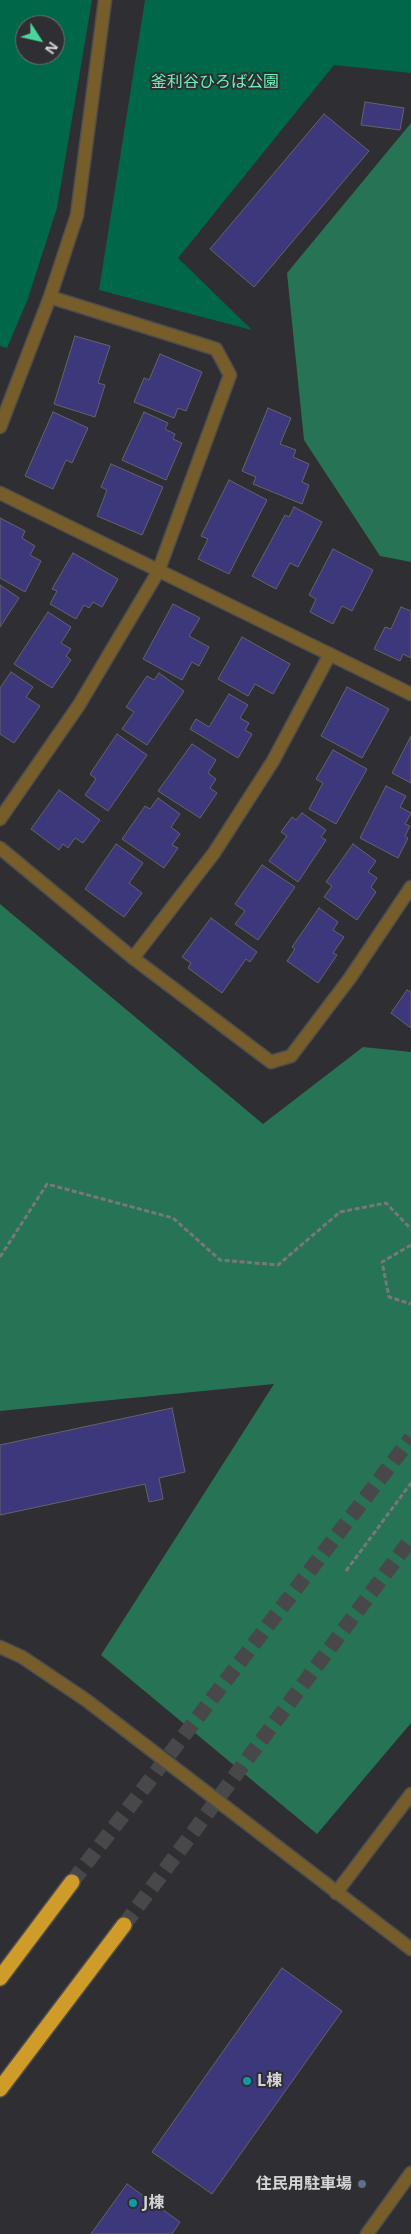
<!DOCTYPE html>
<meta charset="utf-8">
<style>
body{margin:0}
#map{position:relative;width:411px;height:2234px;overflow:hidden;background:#2f2f33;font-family:"Open Sans",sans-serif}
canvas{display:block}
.north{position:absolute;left:15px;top:15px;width:50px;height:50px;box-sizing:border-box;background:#2f2f33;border:1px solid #717174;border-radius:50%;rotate:125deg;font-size:14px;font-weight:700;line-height:20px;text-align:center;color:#d4d4d6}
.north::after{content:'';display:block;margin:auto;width:18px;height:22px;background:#4bd49b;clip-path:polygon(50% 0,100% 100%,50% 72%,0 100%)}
</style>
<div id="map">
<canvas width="411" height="2234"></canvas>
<div class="north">N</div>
</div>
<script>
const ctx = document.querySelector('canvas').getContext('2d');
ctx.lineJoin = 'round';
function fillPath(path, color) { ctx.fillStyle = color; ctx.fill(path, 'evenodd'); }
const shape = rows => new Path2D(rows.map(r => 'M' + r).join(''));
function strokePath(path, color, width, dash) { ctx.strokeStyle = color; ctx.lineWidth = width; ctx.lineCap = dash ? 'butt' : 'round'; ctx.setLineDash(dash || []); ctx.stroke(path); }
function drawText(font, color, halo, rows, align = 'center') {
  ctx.font = font + ' "Open Sans","Noto Sans JP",sans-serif'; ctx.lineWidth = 4; ctx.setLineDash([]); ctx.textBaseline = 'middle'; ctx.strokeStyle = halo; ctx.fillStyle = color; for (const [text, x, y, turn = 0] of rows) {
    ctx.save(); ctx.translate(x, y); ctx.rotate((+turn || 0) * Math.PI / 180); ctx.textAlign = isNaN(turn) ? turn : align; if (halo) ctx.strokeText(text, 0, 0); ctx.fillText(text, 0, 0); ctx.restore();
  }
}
fillPath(shape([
 [0,0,92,0,57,208,27,301,7,348,0,346],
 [25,25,55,25,55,55,25,55],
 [145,0,411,0,411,73,334,65,178,258,252,330,99,290]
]), '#006848');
fillPath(shape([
 [411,123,411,562,380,556,304,440,287,273],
 [0,904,263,1124,363,1047,411,1052,411,1723,317,1834,101,1655,274,1384,0,1411]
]), '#277355');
const building = shape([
 [365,102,404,108,400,130,361,125,365,102],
 [324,114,369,151,254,287,210,249,324,114],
 [75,336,110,346,98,383,105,385,95,417,54,404,75,336],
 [160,354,202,372,186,411,178,408,174,418,134,402,144,378,149,380,160,354],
 [268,408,291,418,280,444,296,450,293,457,309,464,302,482,309,485,302,504,253,484,256,477,242,471,268,408],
 [53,412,88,428,72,463,66,460,53,489,25,476,53,412],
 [144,412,168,423,165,429,175,434,173,439,182,443,166,480,122,460,144,412],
 [111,464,163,487,142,535,97,516,107,490,101,487,111,464],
 [229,480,267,500,229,574,198,559,208,539,201,536,229,480],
 [294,507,322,522,298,567,290,563,276,589,252,576,285,515,289,517,294,507],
 [0,518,25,531,22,538,35,546,30,555,41,561,25,592,0,578,0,518],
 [333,549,373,570,352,611,342,606,333,624,310,612,316,599,309,595,333,549],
 [73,553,118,579,102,607,93,602,89,608,84,605,76,619,50,604,57,591,52,589,73,553],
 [0,585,19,598,0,627,0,585],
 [173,604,200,618,189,636,209,647,199,666,192,662,182,680,143,659,173,604],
 [401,607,411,611,411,658,403,654,400,661,374,649,385,627,391,629,401,607],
 [48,612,71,627,61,643,71,649,66,656,71,660,52,688,14,664,48,612],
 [242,637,290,664,273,694,255,684,248,696,218,679,242,637],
 [11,672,33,687,26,697,40,706,14,743,0,734,0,688,11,672],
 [159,673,184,691,147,745,122,729,134,712,126,707,147,676,154,680,159,673],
 [347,687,389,709,362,758,321,736,347,687],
 [229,694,248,705,240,718,249,723,245,730,252,734,238,758,190,729,196,719,209,727,229,694],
 [117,734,147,755,108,811,85,795,96,779,90,774,117,734],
 [411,736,411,783,392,773,411,736],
 [192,744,216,760,208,773,216,779,210,788,217,793,200,818,158,791,192,744],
 [333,750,367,769,336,824,309,809,323,783,316,779,333,750],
 [386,786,406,796,400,807,411,813,405,824,410,826,405,836,408,838,398,858,360,838,386,786],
 [59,790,100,820,83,843,75,838,68,848,63,844,59,850,31,829,59,790],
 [158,798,180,814,171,827,180,834,172,845,178,848,164,868,122,839,145,806,150,809,158,798],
 [302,813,326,830,321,837,326,840,298,882,269,861,287,836,281,832,292,817,296,820,302,813],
 [116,844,143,863,129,883,142,893,124,917,85,889,116,844],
 [353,844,376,861,368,872,377,878,371,887,376,892,357,920,324,897,332,886,326,882,353,844],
 [262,865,295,887,258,940,235,924,245,911,235,904,262,865],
 [319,908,338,922,333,930,344,937,333,953,337,955,318,983,287,961,295,949,292,947,319,908],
 [211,918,257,952,250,962,246,959,222,993,188,968,191,963,182,957,211,918],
 [407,990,411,992,411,1028,391,1013,407,990],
 [172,1408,185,1472,159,1478,163,1499,149,1502,145,1484,0,1515,0,1445,172,1408],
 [282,1968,342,2011,212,2194,152,2152,282,1968],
 [127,2184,180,2222,172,2234,91,2234,127,2184]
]);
fillPath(building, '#3d377b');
strokePath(building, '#646469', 1);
strokePath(shape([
 [72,1882,411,1438],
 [124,1925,411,1539]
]), '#48484b', 15, [15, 8]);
const service = shape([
 [367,2234,411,2173]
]);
const minor = shape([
 [0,427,50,297,77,215,105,0],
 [0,493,411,694],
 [0,819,79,705,158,572,230,375,216,349,50,297],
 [0,848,133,958,271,1062,291,1056,350,978,411,887],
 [133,958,214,853,273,761,330,654],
 [336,1893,411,1794]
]);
const tertiary = shape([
 [0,1647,22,1657,86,1700,411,1949]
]);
const motorway = shape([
 [0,1978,72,1882],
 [0,2089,124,1925]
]);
strokePath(service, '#4d4d50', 15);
strokePath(minor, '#4d4d50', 15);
strokePath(tertiary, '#4d4d50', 15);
strokePath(motorway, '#4d4d50', 18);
strokePath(shape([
 [411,1245,382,1262,389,1297,411,1304],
 [0,1257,47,1184,173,1218,220,1260,278,1265,340,1212,386,1203,411,1229],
 [346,1571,411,1483]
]), '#78787b', 3, [5, 2.5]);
strokePath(service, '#775d2a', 12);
strokePath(minor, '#775d2a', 12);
strokePath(tertiary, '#775d2a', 12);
strokePath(motorway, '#cf9c29', 15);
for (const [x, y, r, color] of [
 [247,2081,5,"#0f9aa8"],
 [362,2184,5,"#5c6f8a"],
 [133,2203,5,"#0f9aa8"]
]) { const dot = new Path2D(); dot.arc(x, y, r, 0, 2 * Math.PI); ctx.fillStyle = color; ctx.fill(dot); strokePath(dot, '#2f2f33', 2); }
drawText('16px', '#6ef2bb', '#2f2f33', [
 ["釜利谷ひろば公園",215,82]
]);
drawText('bold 16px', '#d4d4d6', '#2f2f33', [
 ["L棟",257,2081],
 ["住民用駐車場",352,2184,"right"],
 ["J棟",143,2203]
], 'left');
</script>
